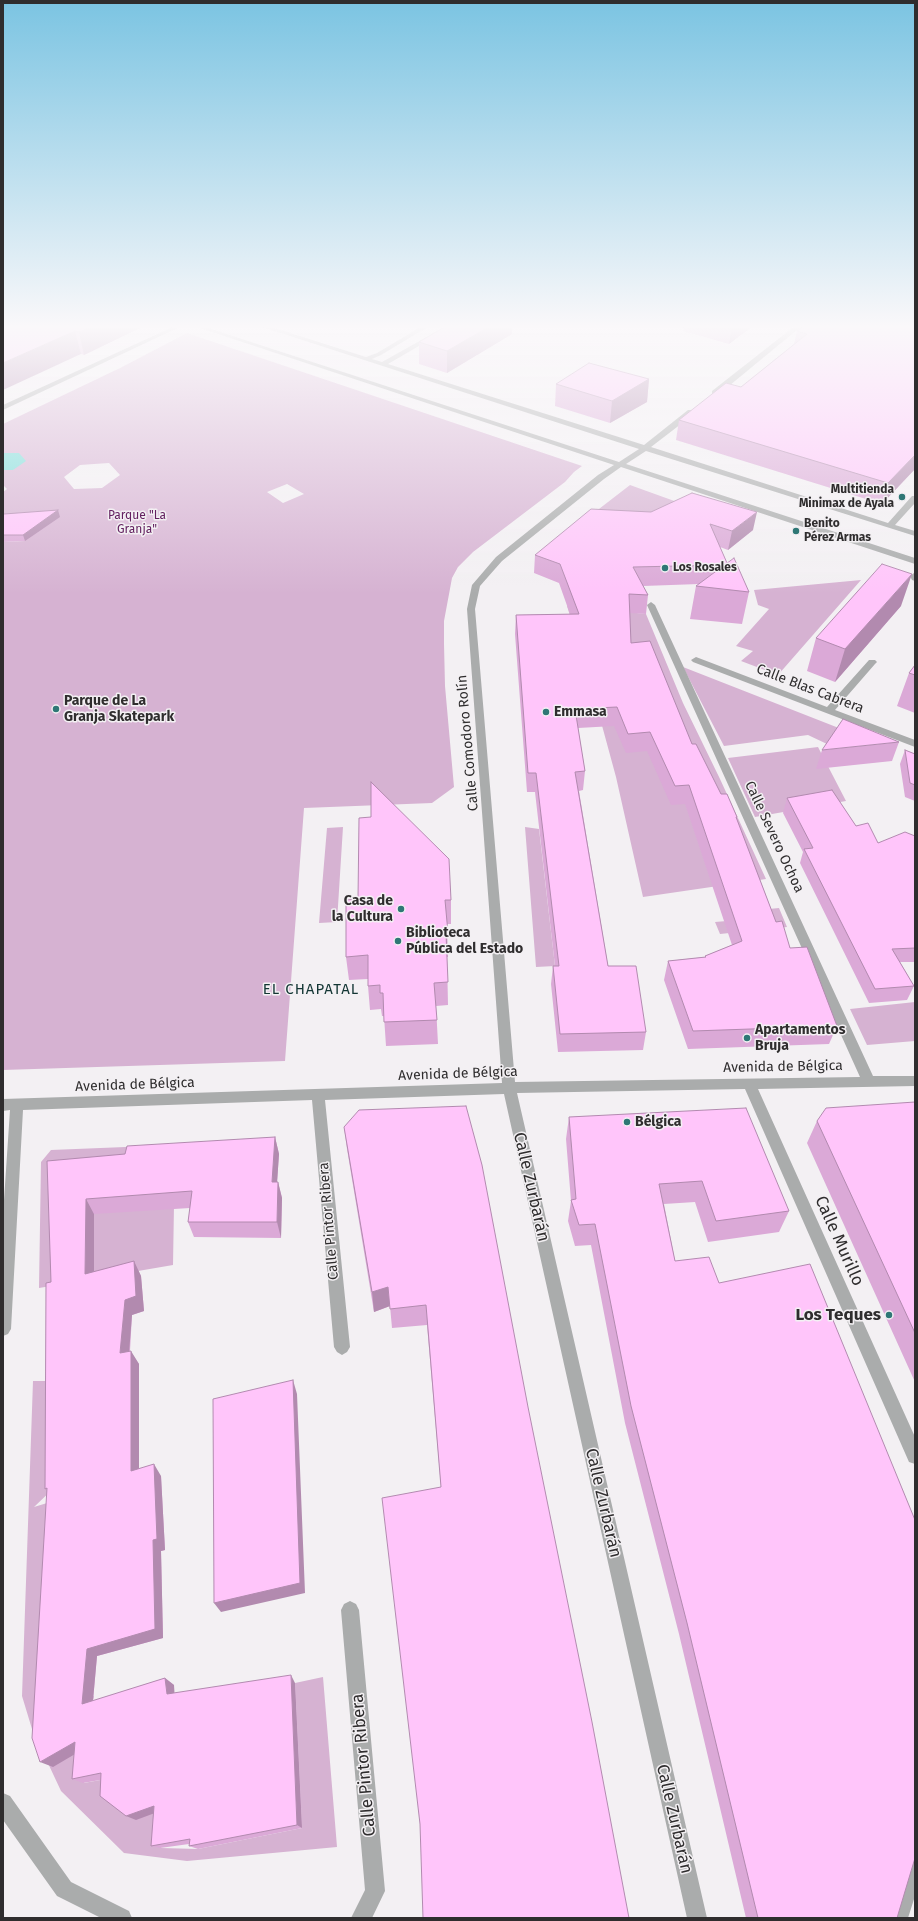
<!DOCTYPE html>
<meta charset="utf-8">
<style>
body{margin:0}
#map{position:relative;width:918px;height:1921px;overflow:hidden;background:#f3f0f3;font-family:"Fira Sans",sans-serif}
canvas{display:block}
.frame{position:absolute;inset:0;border:4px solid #2f2d2e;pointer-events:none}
</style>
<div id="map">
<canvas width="918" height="1921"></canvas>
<div class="frame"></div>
</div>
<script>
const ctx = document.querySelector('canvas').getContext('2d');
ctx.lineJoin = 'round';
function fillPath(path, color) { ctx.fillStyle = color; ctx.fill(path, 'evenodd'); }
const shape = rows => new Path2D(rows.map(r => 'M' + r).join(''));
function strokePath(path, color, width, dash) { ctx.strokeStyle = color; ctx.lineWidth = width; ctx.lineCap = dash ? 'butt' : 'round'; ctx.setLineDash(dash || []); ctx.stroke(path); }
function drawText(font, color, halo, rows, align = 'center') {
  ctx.font = font + ' "Fira Sans",sans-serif'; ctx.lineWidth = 3; ctx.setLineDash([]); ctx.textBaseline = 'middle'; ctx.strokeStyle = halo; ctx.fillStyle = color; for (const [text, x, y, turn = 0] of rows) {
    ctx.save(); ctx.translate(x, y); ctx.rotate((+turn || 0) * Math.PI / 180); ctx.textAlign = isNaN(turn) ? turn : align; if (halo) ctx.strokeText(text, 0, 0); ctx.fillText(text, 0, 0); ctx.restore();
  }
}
fillPath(shape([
 [187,333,582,466,574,472,565,482,473,552,458,567,452,578,444,621,444,644,445,686,454,787,432,803,304,808,285,1061,3,1070,3,542,25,541,3,522,3,492,7,489,3,485,3,470,13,470,19,453,3,453,3,424,120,368],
 [109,463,120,475,102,488,74,489,64,477,80,465],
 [287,484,304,494,283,503,267,492],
 [630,485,691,507,648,541,586,519],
 [861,580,778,675,741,661,753,651,736,646,769,609,758,605,754,590],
 [567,606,646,614,683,703,720,779,766,879,643,897,616,777,588,674],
 [683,667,849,732,827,744,808,735,724,746],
 [818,747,846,801,755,817,728,758],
 [343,827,337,922,319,923,327,828],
 [525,827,539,829,555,966,536,967],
 [779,908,787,927,720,934,715,922,762,918,759,910],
 [915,1002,915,1041,867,1045,850,1009],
 [175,1145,173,1265,39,1288,41,1162,51,1150],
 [33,1381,55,1381,56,1486,34,1507,57,1500,47,1711,94,1696,90,1712,84,1783,111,1778,163,1810,161,1848,198,1849,302,1828,295,1683,323,1677,337,1847,187,1861,124,1853,61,1791,32,1729,22,1696]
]), '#d6b2d2');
fillPath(shape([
 [3,453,19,453,26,461,13,470,3,470]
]), '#77dcd8');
fillPath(shape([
 [177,325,184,325,3,410,3,405,177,325],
 [191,325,199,325,619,462,639,449,256,325,265,325,366,357,377,353,424,325,431,325,381,355,372,359,382,362,448,325,455,325,388,364,644,445,688,410,694,410,694,414,651,447,888,523,912,496,915,496,915,503,895,525,915,531,915,536,646,451,626,464,915,558,915,564,621,467,604,479,502,561,480,586,475,609,515,1082,860,1077,647,605,651,602,655,605,873,1076,915,1076,915,1086,758,1089,915,1437,915,1464,909,1462,745,1089,517,1093,707,1918,687,1918,504,1094,325,1100,350,1347,347,1352,342,1355,337,1352,334,1347,312,1100,23,1110,11,1329,8,1334,3,1336,3,1215,10,1110,3,1111,3,1099,502,1083,467,609,472,585,496,557,598,475,614,465,191,325],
 [796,325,803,325,718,395,712,395,712,391,796,325],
 [914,573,915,574,915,581,912,580,910,576,914,573],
 [696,657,827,707,869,660,875,660,877,662,875,664,835,710,915,740,915,747,693,662,691,660,696,657],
 [350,1601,356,1604,359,1610,385,1891,372,1918,351,1918,365,1890,341,1610,344,1604,350,1601],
 [3,1793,10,1796,71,1882,129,1911,132,1918,101,1918,57,1896,3,1820,3,1793],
 [915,1854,915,1896,908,1918,888,1918,908,1857,915,1854]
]), '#aaacac');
fillPath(shape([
 [3,325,146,325,84,355],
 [448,325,512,325,512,334,447,373,419,364,419,342],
 [684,325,754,325,729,344,683,331],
 [806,325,915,469,882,504,676,440,679,420,741,387,794,344,797,331],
 [649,379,647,402,610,423,555,406,556,384],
 [58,510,60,517,25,541,3,542,3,514],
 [651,512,753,530,728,550,720,547,727,563,749,592,742,624,690,619,696,586,699,584,643,586,648,595,646,614,630,613,631,643,692,744,721,794,737,817,737,819,776,922,790,948,837,1026,829,1044,688,1049,664,980,668,961,705,957,705,956,732,945,685,804,671,805,647,751,626,753,614,726,578,728,585,771,583,790,579,791,608,966,646,1032,643,1050,558,1052,551,984,553,966,555,966,535,792,527,792,515,634,516,615,570,614,559,583,534,573,535,555],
 [901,606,835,682,807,671,816,638],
 [915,665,915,713,897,706,909,673],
 [899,742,892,761,816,769,822,750],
 [905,750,915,754,915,801,905,797,900,764],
 [787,798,856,826,878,843,915,836,915,962,900,962,914,986,907,1000,869,1003,800,863,803,852,783,813],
 [346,900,451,900,451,924,447,924,448,957,447,957,448,1005,436,1006,438,1044,386,1046,384,1016,382,1016,381,1009,370,1010,368,986,368,979,349,980,346,957],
 [915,1102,915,1382,807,1143,817,1121],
 [569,1117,789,1211,779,1232,708,1242,695,1202,664,1204,675,1261,897,1918,746,1918,679,1634,625,1423,591,1245,575,1246,568,1221,571,1201,566,1139],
 [344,1127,528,1407,441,1487,427,1325,392,1328,390,1306,374,1312,347,1149],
 [275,1137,279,1154,277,1182,278,1182,282,1198,281,1238,194,1237,188,1222,190,1208,94,1214,94,1271,134,1261,141,1276,144,1311,132,1315,130,1351,139,1364,139,1468,161,1476,165,1550,161,1551,163,1638,97,1656,93,1701,165,1678,174,1685,174,1693,295,1683,302,1828,198,1849,189,1846,189,1844,160,1848,151,1846,154,1813,136,1820,100,1780,83,1783,72,1779,74,1754,53,1767,47,1491,45,1489,51,1282,47,1161,125,1154]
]), '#dba9d7');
fillPath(shape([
 [95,325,146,325,84,355,79,332],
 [492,325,512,325,512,334,447,373,447,351],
 [732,325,754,325,729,344],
 [75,331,81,354,3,390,3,363],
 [649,379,647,402,610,423,612,401],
 [915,455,915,469,882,504,888,483],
 [58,510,60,517,25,541,23,535],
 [757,512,753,530,728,550,732,531],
 [912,574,901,606,835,682,845,649],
 [275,1137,279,1154,276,1198,272,1182],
 [278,1182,282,1198,281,1238,277,1222],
 [86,1199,94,1214,94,1288,85,1274],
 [134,1261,141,1276,144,1311,132,1315,128,1366,120,1353,125,1300],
 [388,1287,390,1306,374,1312,372,1292],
 [131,1351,139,1364,139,1483,131,1471],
 [293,1380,297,1394,305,1593,221,1612,214,1603],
 [154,1464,161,1476,165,1550,161,1551,163,1638,97,1656,92,1711,82,1704,87,1649,153,1540],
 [291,1675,295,1683,302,1828,297,1825],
 [165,1678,174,1685,175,1701,167,1694],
 [75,1742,87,1747,53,1767,40,1762],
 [154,1806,163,1810,136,1820,126,1816]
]), '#b28aaf');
const building = shape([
 [3,325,95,325,79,332,75,331,3,363,3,325],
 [448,325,492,325,447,351,419,342,448,325],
 [806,325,915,325,915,455,888,483,679,420,726,383,741,387,807,334,797,331,806,325],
 [589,363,649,379,612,401,556,384,589,363],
 [692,493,757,512,732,531,710,524,727,563,724,565,633,567,648,595,629,594,631,643,650,641,692,744,696,744,721,794,727,794,737,817,736,817,776,922,782,921,790,948,807,947,837,1026,693,1031,668,961,706,957,705,956,742,941,689,785,675,786,650,732,628,734,617,707,575,709,585,771,575,772,608,966,636,966,646,1032,560,1034,553,966,559,966,536,773,528,773,516,615,579,614,560,564,535,555,591,509,651,512,692,493],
 [58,510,23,535,3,535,3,514,4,514,58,510],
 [734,558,749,592,696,586,734,558],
 [882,564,912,574,845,649,816,638,882,564],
 [915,665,915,675,909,673,915,665],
 [843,719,899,742,822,750,843,719],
 [905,750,915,754,915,785,910,783,905,750],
 [371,782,449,859,451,900,445,900,448,933,446,933,448,982,434,983,437,1020,384,1022,383,993,380,993,380,985,368,986,368,955,346,957,346,900,358,899,359,818,371,817,371,782],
 [832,790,856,826,868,823,878,843,905,832,915,836,915,948,892,949,914,986,875,989,804,849,813,848,787,798,832,790],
 [915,1102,915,1333,817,1121,826,1108,915,1102],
 [466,1106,482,1165,528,1407,592,1722,629,1918,423,1918,420,1824,382,1498,441,1487,426,1305,390,1309,388,1287,372,1292,344,1127,359,1110,466,1106],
 [746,1108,789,1211,716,1221,702,1181,659,1184,675,1261,709,1257,719,1283,810,1264,915,1520,915,1858,897,1918,758,1918,687,1623,631,1406,595,1224,579,1225,571,1200,576,1199,569,1117,746,1108],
 [275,1137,272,1182,278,1182,277,1222,188,1222,192,1191,86,1199,85,1274,134,1261,136,1296,125,1300,120,1353,131,1351,131,1471,154,1464,157,1539,153,1540,155,1629,87,1649,82,1704,165,1678,167,1694,291,1675,297,1825,189,1846,190,1839,151,1846,154,1806,126,1816,100,1796,101,1773,72,1779,75,1742,40,1762,32,1738,47,1488,45,1489,46,1283,51,1282,47,1161,125,1154,127,1146,275,1137],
 [293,1380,300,1583,214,1603,213,1399,293,1380]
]);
fillPath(building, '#ffc5fa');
strokePath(building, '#b28aaf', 1);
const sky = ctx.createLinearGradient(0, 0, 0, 594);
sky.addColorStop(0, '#7bc4e2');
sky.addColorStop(0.55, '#faf8fa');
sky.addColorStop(1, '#faf8fa00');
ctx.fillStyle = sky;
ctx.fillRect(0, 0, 918, 594);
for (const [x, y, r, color] of [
 [902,497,4,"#2e7775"],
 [796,531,4,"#2e7775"],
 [665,568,4,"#2e7775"],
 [56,709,4,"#2e7775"],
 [546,712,4,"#2e7775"],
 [401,909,4,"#2e7775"],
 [398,941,4,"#2e7775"],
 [747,1038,4,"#2e7775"],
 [627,1122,4,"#2e7775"],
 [889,1315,4,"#2e7775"]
]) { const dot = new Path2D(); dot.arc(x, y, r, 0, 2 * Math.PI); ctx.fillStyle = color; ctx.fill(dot); strokePath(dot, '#f3f0f3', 1.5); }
drawText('bold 12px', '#2f2d2e', '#f3f0f3', [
 ["Multitienda",894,490,"right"],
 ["Minimax de Ayala",894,504,"right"],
 ["Benito",804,524],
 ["Pérez Armas",804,538],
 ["Los Rosales",673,568]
], 'left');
drawText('12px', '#632160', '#f3f0f3', [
 ["Parque \"La",137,516],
 ["Granja\"",137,530]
]);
drawText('14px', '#2f2d2e', '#f3f0f3', [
 ["Calle Blas Cabrera",810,689,21],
 ["Calle Comodoro Rolín",468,743,-95],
 ["Calle Severo Ochoa",774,837,65],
 ["Avenida de Bélgica",783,1067,-1],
 ["Avenida de Bélgica",458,1074,-2],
 ["Avenida de Bélgica",135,1085,-2],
 ["Calle Pintor Ribera",329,1221,-95]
]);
drawText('bold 14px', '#2f2d2e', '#f3f0f3', [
 ["Parque de La",64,701],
 ["Granja Skatepark",64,717],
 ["Emmasa",554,712],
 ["Casa de",393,901,"right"],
 ["la Cultura",393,917,"right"],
 ["Biblioteca",406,933],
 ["Pública del Estado",406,949],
 ["Apartamentos",755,1030],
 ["Bruja",755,1046],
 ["Bélgica",635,1122]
], 'left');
ctx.letterSpacing = '1px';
drawText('15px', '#133634', '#f3f0f3', [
 ["EL CHAPATAL",311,990]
]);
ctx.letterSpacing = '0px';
drawText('17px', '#2f2d2e', '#f3f0f3', [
 ["Calle Zurbarán",531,1187,77],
 ["Calle Murillo",839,1241,66],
 ["Calle Zurbarán",603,1503,77],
 ["Calle Pintor Ribera",364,1765,-95],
 ["Calle Zurbarán",674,1819,77]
]);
drawText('bold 17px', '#2f2d2e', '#f3f0f3', [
 ["Los Teques",881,1315]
], 'right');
</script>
